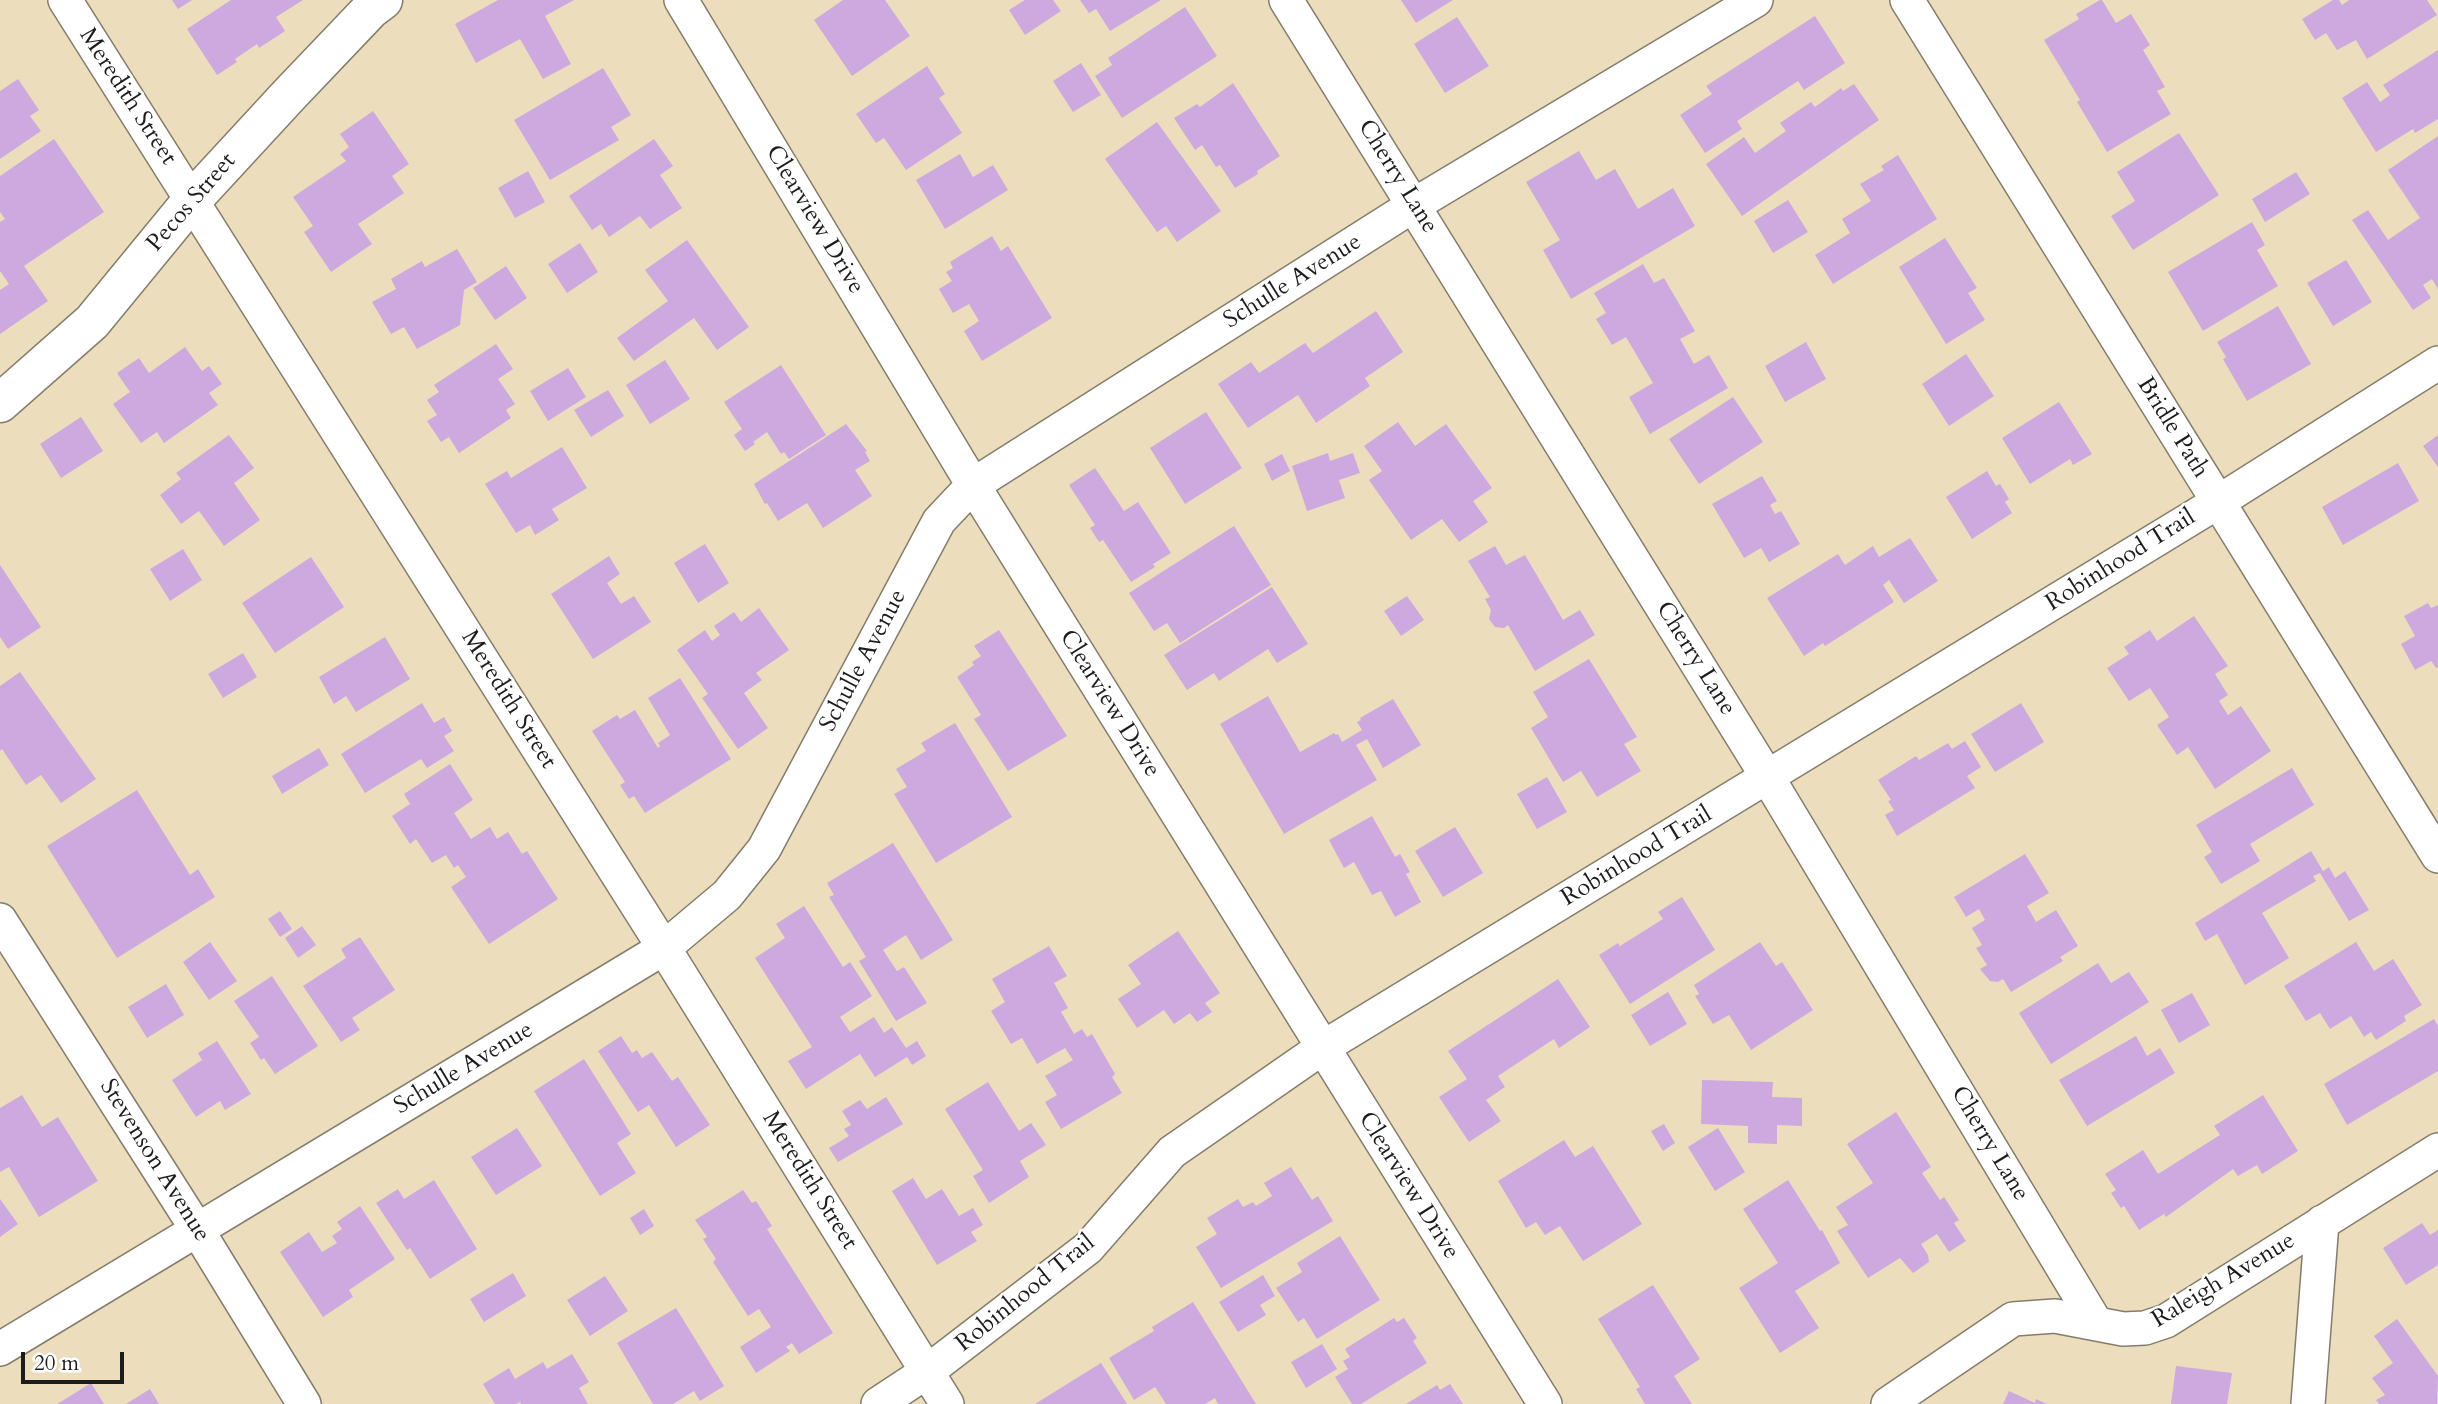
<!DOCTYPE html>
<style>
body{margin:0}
#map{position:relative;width:2438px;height:1404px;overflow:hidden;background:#ecdebc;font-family:Cardo,serif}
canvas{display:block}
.scale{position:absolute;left:21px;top:1352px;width:103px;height:32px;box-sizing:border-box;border:4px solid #1c1c1c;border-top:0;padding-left:9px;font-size:21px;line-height:24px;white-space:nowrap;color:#1c1c1c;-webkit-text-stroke:5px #fff;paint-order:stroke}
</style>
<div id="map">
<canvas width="2438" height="1404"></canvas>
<div class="scale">20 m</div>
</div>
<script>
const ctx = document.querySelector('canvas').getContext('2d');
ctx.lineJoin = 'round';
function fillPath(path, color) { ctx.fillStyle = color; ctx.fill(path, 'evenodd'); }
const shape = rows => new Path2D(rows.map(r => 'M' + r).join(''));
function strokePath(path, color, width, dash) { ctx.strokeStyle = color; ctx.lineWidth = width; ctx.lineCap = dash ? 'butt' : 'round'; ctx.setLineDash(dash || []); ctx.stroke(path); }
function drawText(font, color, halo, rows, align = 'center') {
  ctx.font = font + ' Cardo,serif'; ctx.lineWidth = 5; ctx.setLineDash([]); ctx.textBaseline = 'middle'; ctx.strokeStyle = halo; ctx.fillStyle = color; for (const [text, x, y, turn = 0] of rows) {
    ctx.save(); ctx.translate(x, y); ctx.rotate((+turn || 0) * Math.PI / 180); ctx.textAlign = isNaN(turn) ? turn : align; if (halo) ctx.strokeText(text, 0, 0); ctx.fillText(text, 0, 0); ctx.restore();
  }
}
fillPath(shape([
 [172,0,192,0,178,9],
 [231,0,303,0,276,17,285,31,259,48,257,44,235,59,237,62,217,75,187,29],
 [498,0,574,0,545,16,571,64,543,79,520,39,476,63,455,24],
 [843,0,885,0,910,36,852,76,814,20],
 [1025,0,1053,0,1061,11,1025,35,1009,10],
 [1080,0,1161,0,1110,31,1096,9,1089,13],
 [1401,0,1453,0,1416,23],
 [2100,0,2102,0,2116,23,2131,14,2150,45,2143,50,2165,87,2157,91,2171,114,2107,152,2077,102,2080,100,2044,40,2079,19,2076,14],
 [2333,0,2339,0,2342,5,2349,0,2427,0,2437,15,2367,59,2356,40,2337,50,2326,33,2315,40,2302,19],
 [1185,7,1217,56,1122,118,1095,76,1112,65,1108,58],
 [1815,16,1845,63,1804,90,1798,81,1737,121,1742,129,1705,153,1680,115,1712,94,1706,86],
 [1457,17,1489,66,1445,93,1414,44],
 [2438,50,2438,119,2415,133,2413,129,2376,152,2342,98,2367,82,2380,102,2390,95,2383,85],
 [1081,63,1101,95,1073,112,1053,81],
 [927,66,945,94,939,98,962,133,906,170,884,138,876,143,856,114],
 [603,68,631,115,611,127,619,140,550,180,514,120],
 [18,79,39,110,30,116,41,131,0,159,0,91],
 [1233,83,1280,156,1257,171,1258,174,1235,188,1220,165,1216,167,1202,145,1195,150,1174,118,1197,104,1200,107],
 [1854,84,1879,120,1742,216,1706,164,1744,137,1755,153,1786,131,1780,123,1811,102,1815,107,1841,88,1843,91],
 [373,111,409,164,392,176,404,193,358,224,372,244,331,272,304,232,313,226,293,197,346,161,340,154,349,147,340,134],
 [1157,122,1221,211,1177,242,1166,226,1157,232,1105,159],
 [2179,133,2219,195,2133,250,2111,216,2135,201,2117,172],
 [2438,136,2438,289,2432,279,2423,285,2431,298,2413,310,2352,220,2368,210,2388,240,2420,218,2388,170],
 [54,139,104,212,24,266,48,301,0,334,0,290,9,284,0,271,0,222,5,219,0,212,0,176],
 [654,139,673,166,660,175,682,208,650,229,640,216,609,237,601,224,592,230,569,196],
 [1579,151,1596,180,1615,169,1638,209,1673,188,1695,226,1571,299,1543,250,1560,240,1526,182],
 [960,154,973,177,993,165,1008,190,945,229,916,180],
 [1898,155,1937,219,1833,284,1815,255,1850,233,1842,219,1871,201,1860,184,1884,170,1881,166],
 [528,171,545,202,515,218,498,188],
 [2296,172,2310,194,2265,222,2252,199],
 [1788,200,1808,232,1773,253,1754,221],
 [2252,222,2265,245,2257,250,2278,286,2203,331,2168,272],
 [992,236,1001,251,1008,246,1052,318,982,361,964,331,979,321,969,304,953,313,939,289,952,281,946,272,953,268,950,262],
 [1945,238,1977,288,1968,293,1985,320,1946,344,1899,267],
 [687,240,749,327,717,350,694,318,634,361,617,338,668,301,645,270],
 [580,243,598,272,567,293,548,264],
 [457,249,477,282,464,290,460,325,417,349,404,327,391,334,372,302,396,289,391,279,422,261,425,267],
 [2346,260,2372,302,2333,326,2307,283],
 [1643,264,1654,283,1664,278,1695,331,1680,339,1694,364,1709,355,1728,388,1650,434,1629,397,1653,383,1626,337,1612,345,1596,319,1606,313,1594,293],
 [506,266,527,298,495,320,473,288],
 [2278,306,2311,364,2247,401,2223,359,2226,357,2217,342],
 [1376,311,1403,352,1365,378,1370,386,1316,423,1298,395,1248,428,1218,384,1251,362,1259,373,1305,343,1313,353],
 [1806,342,1826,379,1785,402,1765,366],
 [496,344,513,369,498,379,515,404,506,410,511,418,459,453,449,437,441,442,427,421,437,415,427,400,439,392,434,385],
 [185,347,202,371,209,366,222,384,209,393,218,405,164,443,157,432,141,443,113,404,130,392,117,373,139,358,149,373],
 [1966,354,1994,396,1949,426,1922,384],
 [665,360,690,399,650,424,626,385],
 [781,365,826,435,789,459,784,452,781,454,767,432,753,442,755,444,745,451,734,435,742,429,724,402],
 [568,368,586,397,548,421,530,391],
 [608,390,624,416,591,437,574,410],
 [1733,397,1763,442,1699,484,1669,439],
 [2059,402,2092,454,2073,465,2070,459,2030,484,2002,438],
 [1206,412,1242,468,1185,504,1150,448],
 [81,417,103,451,61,478,40,444],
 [1398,422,1415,446,1446,424,1492,488,1473,501,1488,522,1459,542,1442,519,1411,540,1369,480,1382,471,1364,446],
 [846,424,867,451,865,452,870,461,855,470,872,496,823,528,807,503,778,521,767,503,765,504,754,484],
 [229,435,254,468,234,483,260,520,224,546,199,511,181,524,160,495,181,479,176,473],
 [2438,435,2438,467,2423,446],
 [562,447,587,488,552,509,559,520,535,535,530,525,516,533,485,484,507,471,511,478],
 [1328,453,1330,461,1353,453,1360,473,1339,480,1345,498,1307,511,1292,466],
 [1282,454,1290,471,1272,481,1264,464],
 [2398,463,2419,501,2343,545,2322,507],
 [1095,468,1124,511,1138,502,1171,553,1153,564,1155,567,1131,582,1103,540,1099,542,1090,528,1095,525,1069,485],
 [1987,471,1996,486,2000,484,2009,499,2005,502,2012,513,1972,539,1946,497],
 [1762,476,1777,501,1770,505,1775,514,1781,511,1800,544,1769,562,1761,548,1744,558,1712,504],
 [1234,526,1271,585,1180,643,1167,623,1154,631,1129,593],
 [1910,538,1938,581,1904,603,1889,580,1883,585,1894,602,1825,646,1823,643,1804,656,1767,598,1838,554,1845,565,1873,546,1879,557],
 [705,544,729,583,698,603,674,563],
 [1495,546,1506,565,1525,555,1563,620,1580,610,1595,635,1535,671,1508,625,1504,628,1495,627,1489,619,1491,610,1485,599,1490,597,1468,561],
 [183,549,202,580,170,601,150,569],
 [609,556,620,574,607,583,621,604,634,596,651,622,593,659,551,594],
 [311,557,344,607,275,653,242,603],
 [0,565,41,627,8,649,0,637],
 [1272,587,1308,644,1277,663,1268,649,1219,681,1214,673,1187,690,1164,655],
 [1407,596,1424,620,1401,636,1384,611],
 [2428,603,2431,608,2438,605,2438,667,2436,668,2431,661,2415,670,2401,644,2415,636,2404,616],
 [759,608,789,650,756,673,762,680,744,693,768,728,738,749,702,698,708,694,677,650,705,630,712,641,720,635,714,626,734,612,741,622],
 [2194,616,2228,666,2215,674,2228,695,2219,701,2228,715,2241,706,2271,751,2215,789,2188,747,2177,755,2157,725,2169,717,2150,688,2129,701,2107,668,2129,654,2124,647,2150,630,2157,641],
 [999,630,1067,736,1008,771,974,719,981,715,957,677,974,665,972,662,981,656,974,646],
 [385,637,410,679,356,712,346,696,334,704,319,677],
 [243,653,257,677,223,698,208,674],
 [1589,659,1637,737,1624,744,1641,771,1597,797,1581,771,1563,782,1531,728,1548,717,1533,692],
 [20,672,96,779,61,803,41,775,26,785,2,749,0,751,0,686],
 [680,678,731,759,645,813,634,796,629,799,620,785,625,782,592,731,617,715,620,719,635,710,658,748,660,746,658,743,670,735,648,698],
 [1268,696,1300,752,1334,733,1336,735,1338,734,1342,742,1362,730,1357,722,1361,720,1360,718,1393,699,1421,745,1383,768,1367,739,1356,745,1377,780,1284,834,1220,724],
 [422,703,434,723,444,717,452,731,444,736,454,751,427,768,421,759,365,793,341,754],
 [2021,703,2044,742,1995,772,1971,734],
 [955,723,1012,817,936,863,894,794,907,787,896,769,926,751,921,743],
 [1965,741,1981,767,1967,776,1975,788,1897,836,1885,815,1894,810,1888,801,1891,800,1878,780,1916,756,1919,760,1948,743,1952,749],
 [319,748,329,765,282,794,272,776],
 [450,764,473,800,454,813,471,839,490,827,497,839,508,832,522,854,527,851,558,899,489,944,451,887,466,877,458,865,454,868,446,855,432,863,416,839,410,844,392,816,410,804,404,794],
 [2292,768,2314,805,2250,844,2260,861,2221,884,2204,857,2212,852,2196,825],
 [1547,777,1567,812,1537,829,1517,794],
 [137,790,190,875,198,869,215,897,117,958,47,846],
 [1372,816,1395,857,1400,854,1410,872,1406,874,1421,902,1395,917,1381,891,1372,895,1354,862,1344,868,1329,840],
 [1455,827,1483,873,1443,897,1415,851],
 [893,843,953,940,921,960,906,935,883,950,897,971,904,967,927,1003,896,1021,859,961,866,957,829,897,834,895,827,883],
 [2311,851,2323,871,2329,867,2335,878,2345,871,2369,910,2349,921,2320,873,2313,876,2316,881,2262,913,2289,958,2245,985,2217,934,2205,941,2195,923],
 [2025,854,2049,893,2027,906,2036,922,2056,910,2078,946,2060,957,2063,961,2011,992,2003,979,1998,982,1990,981,1980,969,1987,965,1976,948,1982,945,1972,928,1985,920,1979,909,1966,917,1954,897],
 [1682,897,1715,950,1630,1004,1599,955,1618,943,1620,946,1663,919,1658,912],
 [804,906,843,967,850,962,872,996,840,1017,850,1032,874,1017,884,1033,892,1027,906,1048,917,1041,926,1056,912,1065,907,1057,875,1077,860,1054,806,1089,788,1061,812,1047,755,958,785,938,776,924],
 [280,911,292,929,280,937,268,919],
 [302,926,316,945,298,958,285,938],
 [1178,931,1220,993,1205,1003,1212,1012,1197,1022,1190,1013,1174,1024,1164,1010,1137,1028,1118,999,1141,984,1128,965],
 [360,937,395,990,352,1018,360,1030,341,1042,303,986,346,958,341,949],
 [210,942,237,981,209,1000,183,962],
 [1760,942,1776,966,1782,962,1813,1010,1751,1050,1729,1015,1713,1024,1695,996,1699,994,1694,985],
 [2356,942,2374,971,2393,959,2422,1005,2404,1016,2406,1021,2376,1040,2371,1032,2364,1037,2351,1016,2330,1029,2320,1013,2306,1021,2284,986],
 [1049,946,1067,976,1054,983,1068,1008,1061,1012,1074,1034,1082,1029,1087,1037,1092,1034,1115,1074,1112,1077,1122,1093,1061,1129,1045,1102,1057,1095,1045,1076,1073,1060,1065,1048,1037,1064,1022,1038,1011,1044,991,1011,1005,1002,992,979],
 [2098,963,2111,983,2129,972,2149,1002,2051,1064,2019,1013],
 [272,976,318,1046,275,1074,264,1058,261,1060,250,1043,259,1037,234,1001],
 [1558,979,1590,1027,1559,1048,1554,1039,1498,1076,1505,1087,1486,1100,1501,1121,1469,1142,1439,1097,1467,1079,1448,1051],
 [166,984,184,1015,147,1038,128,1007],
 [1668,992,1687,1024,1650,1046,1631,1015],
 [2192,993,2210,1025,2179,1043,2161,1010],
 [2434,1019,2438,1026,2438,1071,2347,1125,2324,1084],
 [621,1036,632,1053,637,1050,642,1058,652,1052,672,1081,678,1077,710,1125,676,1147,649,1105,638,1112,598,1051],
 [2136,1036,2147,1056,2160,1048,2175,1073,2087,1126,2059,1080],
 [217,1041,251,1094,225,1110,220,1101,196,1117,172,1080,202,1060,198,1053],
 [584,1059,631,1134,617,1143,636,1173,600,1196,534,1091],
 [1702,1080,1773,1082,1772,1097,1802,1098,1802,1126,1777,1125,1777,1144,1748,1143,1748,1126,1701,1124],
 [988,1082,1019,1131,1031,1123,1046,1145,1020,1161,1029,1177,989,1203,973,1176,983,1170,945,1109],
 [22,1095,42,1127,58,1117,98,1181,39,1217,9,1167,0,1172,0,1108],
 [2263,1095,2298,1151,2262,1174,2257,1165,2238,1176,2233,1169,2166,1217,2164,1214,2139,1230,2124,1206,2121,1208,2111,1193,2116,1190,2105,1174,2143,1150,2158,1174,2220,1135,2214,1126],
 [886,1097,903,1124,838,1162,829,1148,849,1136,844,1129,851,1125,842,1111,860,1100,867,1109],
 [1896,1112,1931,1167,1922,1173,1940,1200,1944,1197,1959,1220,1954,1223,1966,1241,1949,1252,1937,1234,1921,1244,1928,1255,1929,1262,1913,1273,1900,1258,1868,1278,1837,1231,1848,1225,1836,1207,1873,1183,1847,1144],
 [1664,1124,1675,1143,1663,1151,1651,1131],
 [517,1128,542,1166,496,1195,471,1157],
 [1718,1128,1745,1172,1715,1191,1688,1147],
 [1564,1140,1575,1157,1593,1146,1642,1224,1583,1261,1560,1226,1545,1235,1536,1222,1526,1228,1498,1181],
 [1291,1167,1312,1200,1318,1196,1333,1221,1221,1288,1196,1247,1217,1234,1207,1218,1238,1199,1243,1207,1253,1202,1256,1206,1272,1196,1264,1183],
 [913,1178,926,1199,942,1189,959,1216,973,1208,983,1225,971,1232,977,1241,937,1265,892,1191],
 [434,1180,477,1249,430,1279,410,1248,407,1250,376,1203,398,1189,404,1199],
 [1788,1180,1820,1231,1822,1230,1840,1263,1795,1291,1819,1328,1780,1353,1739,1288,1778,1263,1743,1209],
 [743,1190,752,1203,756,1201,772,1226,767,1229,833,1333,799,1354,792,1343,786,1347,790,1351,756,1373,740,1347,771,1327,759,1309,748,1316,713,1262,716,1259,703,1239,707,1237,695,1220],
 [0,1199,18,1224,0,1237],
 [360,1206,395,1259,349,1290,353,1297,323,1317,280,1252,309,1232,322,1252,337,1243,332,1236,342,1229,337,1222],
 [644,1209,654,1226,640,1235,630,1218],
 [2422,1223,2430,1235,2438,1230,2438,1265,2406,1285,2383,1248],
 [1340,1236,1380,1300,1317,1339,1304,1318,1298,1322,1276,1288,1302,1272,1297,1263],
 [513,1273,526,1296,484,1322,470,1299],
 [1263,1275,1275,1296,1260,1305,1266,1315,1238,1332,1219,1302],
 [605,1276,628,1311,590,1336,567,1300],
 [1653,1285,1700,1359,1674,1376,1692,1404,1645,1404,1636,1389,1640,1387,1598,1319],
 [1193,1302,1256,1404,1218,1404,1215,1398,1205,1404,1166,1404,1155,1387,1134,1400,1109,1358,1154,1331,1152,1327],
 [676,1308,724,1386,700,1401,694,1391,673,1404,653,1404,617,1343],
 [1394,1318,1397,1322,1404,1318,1417,1338,1413,1341,1427,1363,1361,1404,1352,1404,1335,1377,1348,1369,1343,1361,1350,1357,1345,1349],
 [2397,1319,2438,1376,2437,1404,2379,1404,2376,1400,2385,1395,2372,1378,2393,1363,2374,1336],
 [1322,1344,1337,1369,1306,1388,1291,1362],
 [572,1354,589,1382,579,1388,588,1404,521,1404,520,1402,516,1404,495,1404,483,1384,509,1368,515,1379,543,1362,547,1369],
 [1101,1363,1127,1404,1035,1404],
 [2176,1366,2232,1373,2227,1404,2171,1404],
 [91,1383,104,1404,57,1404,67,1398],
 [1450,1384,1463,1404,1406,1404,1437,1385,1440,1390],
 [150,1389,159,1404,126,1404],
 [2009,1391,2035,1403,2036,1399,2047,1404,2003,1404]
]), '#cda9df');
const street = shape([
 [65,0,664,948,947,1404],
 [681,0,973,485,1545,1404],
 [1286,0,1768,778,2096,1323],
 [1907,0,2438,856],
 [0,920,198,1231,304,1404],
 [0,1349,664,948,727,895,764,849,939,521,973,485,1414,205,1756,0],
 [878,1404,928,1371,1088,1248,1172,1152,1322,1048,2218,502,2438,363],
 [1888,1404,2013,1319,2055,1316,2123,1329,2145,1328,2166,1321,2438,1150],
 [2308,1404,2322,1222]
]);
const secondary = shape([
 [0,403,92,322,193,199,289,95,371,9,383,0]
]);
strokePath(street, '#847d6c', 36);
strokePath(secondary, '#847d6c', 41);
strokePath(street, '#fff', 33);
strokePath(secondary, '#fff', 38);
drawText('24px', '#1c1c1c', '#fff', [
 ["Meredith Street",127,97,57],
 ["Cherry Lane",1397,177,58],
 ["Pecos Street",192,203,-49],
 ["Clearview Drive",814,220,59],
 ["Schulle Avenue",1293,282,-32],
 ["Bridle Path",2172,428,58],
 ["Robinhood Trail",2121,561,-32],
 ["Cherry Lane",1695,659,58],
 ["Schulle Avenue",864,661,-62],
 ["Meredith Street",508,700,58],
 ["Clearview Drive",1109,704,58],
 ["Robinhood Trail",1637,857,-31],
 ["Schulle Avenue",464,1069,-31],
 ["Cherry Lane",1989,1144,59],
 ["Stevenson Avenue",154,1161,58],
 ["Meredith Street",809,1181,58],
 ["Clearview Drive",1408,1186,58],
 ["Raleigh Avenue",2224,1281,-31],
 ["Robinhood Trail",1026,1294,-39]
]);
</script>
